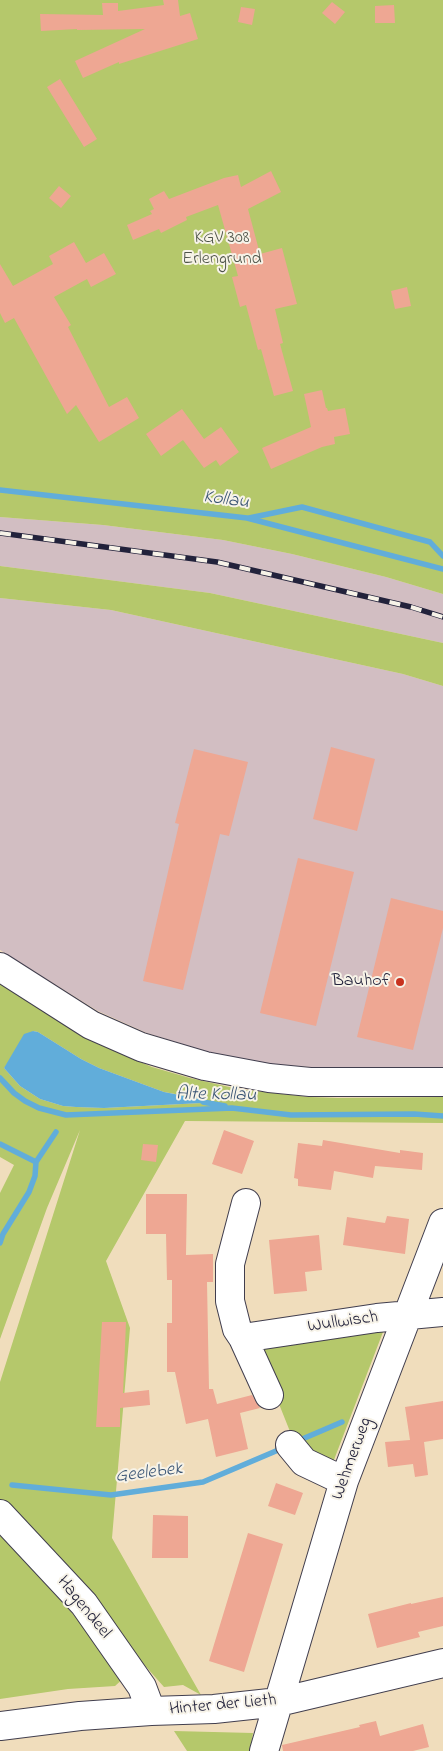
<!DOCTYPE html>
<style>
body{margin:0}
canvas{display:block;background:#f0ddbc}
</style>
<canvas width="443" height="1751"></canvas>
<script>
const ctx = document.querySelector('canvas').getContext('2d');
ctx.lineJoin = 'round';
function fillPath(path, color) { ctx.fillStyle = color; ctx.fill(path, 'evenodd'); }
const shape = rows => new Path2D(rows.map(r => 'M' + r).join(''));
function strokePath(path, color, width, dash) { ctx.strokeStyle = color; ctx.lineWidth = width; ctx.lineCap = dash ? 'butt' : 'round'; ctx.setLineDash(dash || []); ctx.stroke(path); }
function drawText(font, color, halo, rows, align = 'center') {
  ctx.font = font + ' "Indie Flower",sans-serif'; ctx.lineWidth = 4; ctx.setLineDash([]); ctx.textBaseline = 'middle'; ctx.strokeStyle = halo; ctx.fillStyle = color; for (const [text, x, y, turn = 0] of rows) {
    ctx.save(); ctx.translate(x, y); ctx.rotate((+turn || 0) * Math.PI / 180); ctx.textAlign = isNaN(turn) ? turn : align; if (halo) ctx.strokeText(text, 0, 0); ctx.fillText(text, 0, 0); ctx.restore();
  }
}
fillPath(shape([
 [0,517,103,525,223,540,292,554,386,577,443,594,443,643,210,593,0,566],
 [0,598,111,610,403,674,443,686,443,1070,407,1067,339,1069,310,1067,271,1064,208,1052,147,1033,98,1011,0,950]
]), '#d2bec2');
fillPath(shape([
 [0,0,443,0,443,594,386,577,292,554,223,540,103,525,0,517],
 [0,566,210,593,443,643,443,686,403,674,111,610,0,598],
 [0,984,96,1043,152,1067,190,1078,238,1089,308,1097,338,1098,443,1097,443,1123,185,1121,106,1261,130,1328,112,1538,201,1695,183,1685,164,1687,0,1502,0,1382,80,1130,47,1208,0,1339,0,1193,14,1165,0,1157],
 [33,1031,38,1032,81,1059,99,1068,164,1092,198,1098,202,1100,202,1103,104,1108,76,1107,63,1106,40,1099,20,1086,4,1068],
 [381,1328,383,1332,332,1465,293,1439,261,1359,264,1347],
 [0,1529,40,1574,125,1677,115,1686,68,1689,0,1699],
 [174,1731,253,1733,250,1751,187,1751]
]), '#b5c86b');
fillPath(shape([
 [33,1031,38,1032,81,1059,99,1068,164,1092,200,1099,203,1101,202,1103,104,1108,76,1107,63,1106,40,1099,20,1086,4,1068,24,1034]
]), '#61adda');
strokePath(shape([
 [0,490,247,518,443,569],
 [249,518,302,507,430,542,443,556],
 [0,1078,14,1093,25,1101,39,1108,66,1115,232,1108,291,1115,414,1114,443,1116],
 [203,1102,225,1106],
 [0,1144,36,1162],
 [0,1243,3,1234,29,1192,35,1176,36,1162,56,1132],
 [300,1440,342,1422],
 [12,1485,111,1495,203,1482,283,1448]
]), '#61adda', 5.5);
fillPath(shape([
 [163,0,178,0,180,16,190,13,198,39,119,64,119,62,83,78,75,61,145,29,77,30,77,29,41,31,40,14,103,15,102,3,118,3,118,11,164,5],
 [332,2,345,12,335,24,322,13],
 [394,5,395,23,375,23,375,6],
 [241,7,255,9,252,25,238,22],
 [60,79,97,139,84,147,47,87],
 [271,171,281,192,248,209,260,254,282,248,297,304,275,309,283,343,280,344,293,391,274,396,261,349,258,350,246,305,240,307,232,277,238,276,218,205,186,217,187,220,161,233,159,229,133,240,127,225,152,214,150,211,154,209,149,199,164,191,169,199,224,178,238,175,241,187],
 [59,186,71,196,61,208,49,198],
 [74,242,86,263,104,253,116,274,91,287,87,279,54,297,71,325,68,327,109,407,127,397,139,418,99,442,76,405,67,414,14,318,5,323,0,313,0,264,13,286,53,264,49,256],
 [407,287,411,306,395,309,391,291],
 [322,390,326,408,327,408,328,411,345,408,350,434,334,437,335,444,322,447,271,469,262,448,311,427,304,394],
 [182,409,204,439,221,427,239,452,220,466,216,460,204,468,183,440,161,456,146,434],
 [331,747,375,759,357,831,313,819],
 [194,749,248,762,229,836,220,834,183,990,143,981,179,824,175,823],
 [298,858,354,872,316,1026,260,1013],
 [391,898,443,911,443,928,413,1050,357,1037],
 [224,1130,254,1141,242,1174,212,1164],
 [323,1140,400,1153,400,1150,423,1153,422,1170,375,1166,373,1178,334,1171,331,1190,298,1186,298,1179,294,1178,298,1143,322,1146],
 [143,1144,158,1145,156,1162,141,1160],
 [146,1194,187,1194,186,1255,213,1254,213,1282,207,1282,209,1389,213,1389,217,1404,252,1395,260,1408,240,1413,248,1449,216,1457,208,1419,186,1424,175,1372,167,1372,167,1323,172,1323,172,1280,167,1280,166,1234,146,1234],
 [387,1216,409,1219,405,1254,343,1245,347,1217,385,1223],
 [319,1235,322,1270,305,1272,307,1291,274,1294,269,1240],
 [102,1322,126,1322,123,1393,149,1390,150,1405,120,1408,120,1427,96,1427],
 [443,1401,443,1439,424,1442,428,1475,415,1477,413,1464,388,1467,385,1442,410,1440,405,1407],
 [276,1483,303,1493,295,1515,268,1506],
 [153,1515,188,1516,188,1558,152,1558],
 [248,1533,283,1544,244,1672,209,1661],
 [443,1597,443,1626,418,1632,420,1637,377,1648,368,1614,411,1603,411,1604],
 [376,1721,380,1736,423,1724,429,1747,413,1751,283,1751,282,1745,360,1727,359,1725]
]), '#eea793');
const minor = shape([
 [0,967,91,1025,141,1047,205,1066,269,1078,310,1082,443,1082],
 [246,1203,230,1264,230,1301,237,1329,243,1338,269,1395],
 [243,1338,377,1318,443,1312],
 [290,1445,304,1462,344,1481],
 [0,1514,84,1604,142,1687,151,1711],
 [0,1726,80,1716,151,1711,214,1709,279,1702,443,1663],
 [264,1751,344,1481,443,1223]
]);
strokePath(minor, '#413e4e', 30);
strokePath(minor, '#fff', 28);
const rail = shape([
 [0,533,217,562,411,607,443,617]
]);
strokePath(rail, '#22223b', 5.5);
strokePath(rail, '#f7f3e8', 4, [11]);
for (const [x, y, r, color] of [
 [400,982,5,"#c8321e"]
]) { const dot = new Path2D(); dot.arc(x, y, r, 0, 2 * Math.PI); ctx.fillStyle = color; ctx.fill(dot); strokePath(dot, '#f7f3e8', 2); }
drawText('18px', '#4e5449', '#f7f3e8', [
 ["KGV 308",222,239],
 ["Erlengrund",222,260]
]);
drawText('18px', '#22223b', '#f7f3e8', [
 ["Bauhof",390,982]
], 'right');
drawText('18px', '#22223b', '#f7f3e8', [
 ["Wullwisch",343,1323,-8],
 ["Wehmerweg",353,1459,-70],
 ["Hagendeel",83,1608,51],
 ["Hinter der Lieth",223,1706,-5]
]);
drawText('italic 19px', '#385373', '#f7f3e8', [
 ["Kollau",226,501,8],
 ["Alte Kollau",216,1096,1],
 ["Geelebek",149,1474,-7]
]);
</script>
